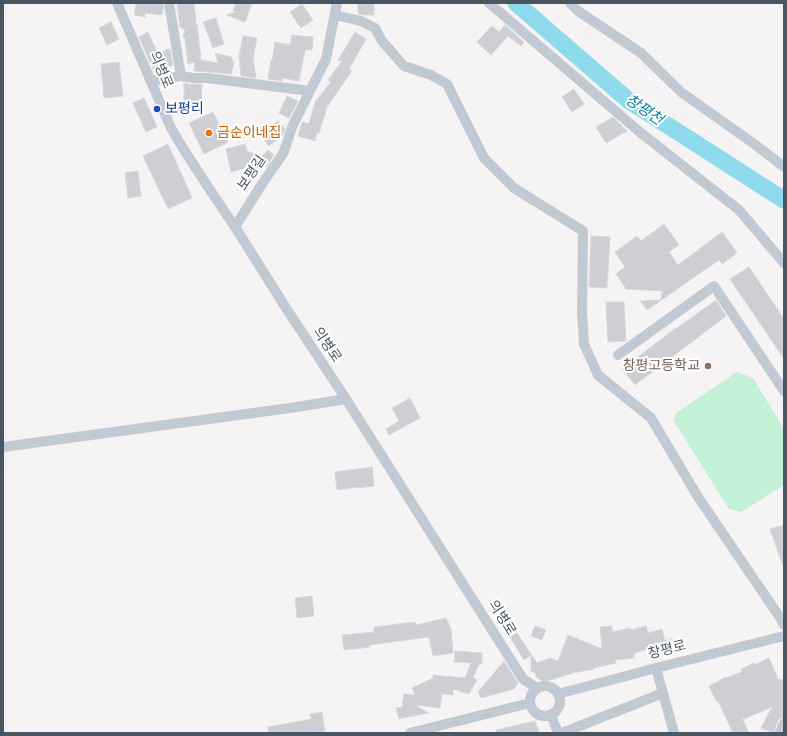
<!DOCTYPE html>
<meta charset="utf-8">
<style>
body{margin:0}
#map{position:relative;width:787px;height:736px;overflow:hidden;background:#f5f3f3;font-family:"PT Sans Narrow",sans-serif}
canvas{display:block}
.frame{position:absolute;inset:0;border:4px solid #4a5661;pointer-events:none}
</style>
<div id="map">
<canvas width="787" height="736"></canvas>
<div class="frame"></div>
</div>
<script>
const ctx = document.querySelector('canvas').getContext('2d');
ctx.lineJoin = 'round';
function fillPath(path, color) { ctx.fillStyle = color; ctx.fill(path, 'evenodd'); }
const shape = rows => new Path2D(rows.map(r => 'M' + r).join(''));
function strokePath(path, color, width, dash) { ctx.strokeStyle = color; ctx.lineWidth = width; ctx.lineCap = dash ? 'butt' : 'round'; ctx.setLineDash(dash || []); ctx.stroke(path); }
function drawText(font, color, halo, rows, align = 'center') {
  ctx.font = font + ' "PT Sans Narrow","Noto Sans KR",sans-serif'; ctx.lineWidth = 4; ctx.setLineDash([]); ctx.textBaseline = 'middle'; ctx.strokeStyle = halo; ctx.fillStyle = color; for (const [text, x, y, turn = 0] of rows) {
    ctx.save(); ctx.translate(x, y); ctx.rotate((+turn || 0) * Math.PI / 180); ctx.textAlign = isNaN(turn) ? turn : align; if (halo) ctx.strokeText(text, 0, 0); ctx.fillText(text, 0, 0); ctx.restore();
  }
}
fillPath(shape([
 [737,372,753,378,784,429,784,485,741,512,729,509,674,421,676,413]
]), '#c3f1d5');
strokePath(shape([
 [516,3,628,100,784,200]
]), '#90daee', 17);
const building = shape([
 [136,3,163,3,163,9,162,15,145,13,145,17,134,15,136,3],
 [177,3,194,3,196,20,195,24,197,24,201,60,218,63,215,53,231,57,234,63,231,74,208,72,194,71,195,62,188,64,185,38,183,37,185,30,180,27,177,3],
 [236,3,252,3,245,22,226,15,236,12,233,11,236,3],
 [358,3,374,3,374,15,364,15,358,14,358,3],
 [302,4,313,20,301,28,290,12,302,4],
 [216,18,224,44,213,48,203,22,216,18],
 [111,22,119,39,107,45,99,28,111,22],
 [505,25,524,42,521,46,508,36,491,55,477,42,492,26,499,32,505,25],
 [148,32,158,54,168,49,170,49,173,65,155,74,139,37,148,32],
 [355,32,366,39,349,69,352,71,327,107,319,133,317,132,315,141,298,136,302,122,309,124,315,102,331,82,328,80,342,61,338,60,355,32],
 [292,35,313,37,312,50,305,50,299,81,282,78,282,81,268,79,271,60,272,61,275,42,290,45,292,35],
 [243,36,257,38,253,58,256,78,241,76,239,57,243,36],
 [119,62,123,96,104,98,101,64,119,62],
 [184,83,189,84,191,88,190,84,202,84,201,104,184,104,184,83],
 [574,89,584,104,572,112,562,97,574,89],
 [287,96,298,101,289,118,279,113,287,96],
 [144,98,157,127,146,132,133,103,144,98],
 [213,112,228,142,204,154,189,123,213,112],
 [613,117,627,131,606,143,596,127,613,117],
 [278,121,285,129,282,136,269,146,260,135,278,121],
 [168,144,192,198,168,209,143,156,168,144],
 [245,144,247,151,261,157,268,150,274,155,266,167,262,164,231,172,226,149,245,144],
 [138,171,141,196,128,198,125,173,138,171],
 [664,224,679,245,669,252,678,265,722,232,737,253,722,264,719,260,647,310,640,301,661,300,662,291,626,289,616,274,625,267,615,252,637,236,641,241,664,224],
 [591,236,610,237,607,288,589,287,591,236],
 [749,267,784,319,784,359,730,279,749,267],
 [716,300,726,316,635,385,622,369,676,328,676,329,716,300],
 [606,302,624,302,626,341,608,342,606,302],
 [410,398,420,418,389,435,386,429,399,421,392,408,410,398],
 [372,467,374,486,357,488,357,487,337,490,335,472,372,467],
 [784,525,784,566,783,566,770,529,784,525],
 [312,596,314,616,297,618,295,598,312,596],
 [446,618,451,629,453,653,433,656,429,637,369,645,370,647,344,650,342,635,374,632,374,627,415,622,416,625,446,618],
 [535,626,546,630,542,640,531,636,535,626],
 [612,626,612,632,630,628,631,630,646,626,648,633,662,629,665,641,672,639,674,648,655,653,653,648,634,653,634,658,615,660,616,663,594,668,594,669,573,673,544,682,536,677,535,673,531,671,531,655,524,660,510,637,517,633,537,663,550,658,558,661,568,635,602,649,600,627,612,626],
 [455,651,482,653,482,664,479,664,473,678,477,680,469,694,453,689,453,695,442,694,440,708,416,705,428,713,399,719,396,708,402,707,404,694,415,695,412,688,433,678,433,675,465,678,471,663,454,662,455,651],
 [769,658,778,679,784,680,784,717,780,718,778,720,774,733,761,728,772,707,744,719,742,718,749,733,733,733,718,701,717,702,709,686,726,677,726,678,742,672,741,669,754,663,755,665,769,658],
 [504,661,518,683,514,689,481,698,478,692,504,661],
 [322,712,325,731,318,732,319,733,269,733,268,727,311,719,310,714,322,712],
 [535,721,539,733,497,733,496,730,535,721]
]);
fillPath(building, '#cdcfd5');
strokePath(building, '#d7d9de', 1);
strokePath(shape([
 [117,3,171,128,181,145,208,187,235,227,286,308,346,399,523,679,537,688],
 [169,3,181,76],
 [489,3,641,133,739,210,784,263],
 [570,3,578,11,641,53,681,92,757,146,784,167],
 [335,15,361,21,375,28,382,41,404,66,431,75,447,84,484,158,514,188,583,231,582,313,584,344,598,375,651,418,698,497,781,619,784,625],
 [151,81,181,76,194,78,207,78,310,91],
 [235,227,262,184,284,152,292,127,326,59,337,3],
 [618,355,714,286,784,391],
 [3,447,290,408,346,399],
 [656,668,674,733],
 '530 701a15 15 0 1 1 30 0a15 15 0 1 1-30 0Z',
 [558,694,656,668,784,636],
 [551,715,558,733],
 [410,733,530,703],
 [562,733,663,693],
 [780,733,784,723]
]), '#c1cad2', 10);
for (const [x, y, r, color] of [
 [157,109,4,"#1a4fb4"],
 [209,133,4,"#e8710a"],
 [708,366,4,"#8d6e63"]
]) { const dot = new Path2D(); dot.arc(x, y, r, 0, 2 * Math.PI); ctx.fillStyle = color; ctx.fill(dot); strokePath(dot, '#fff', 1.5); }
drawText('14px', '#4a5661', '#fff', [
 ["의병로",161,70,67],
 ["보평길",252,173,-56],
 ["의병로",327,345,56],
 ["의병로",502,618,58],
 ["창평로",667,650,-14]
]);
drawText('14px', '#164399', '#fff', [
 ["보평리",165,109]
], 'left');
drawText('14px', '#c56008', '#fff', [
 ["금순이네집",217,133]
], 'left');
drawText('14px', '#785e54', '#fff', [
 ["창평고등학교",700,366]
], 'right');
drawText('italic 15px', '#0c7c9b', '#fff', [
 ["창평천",644,110,34]
]);
</script>
